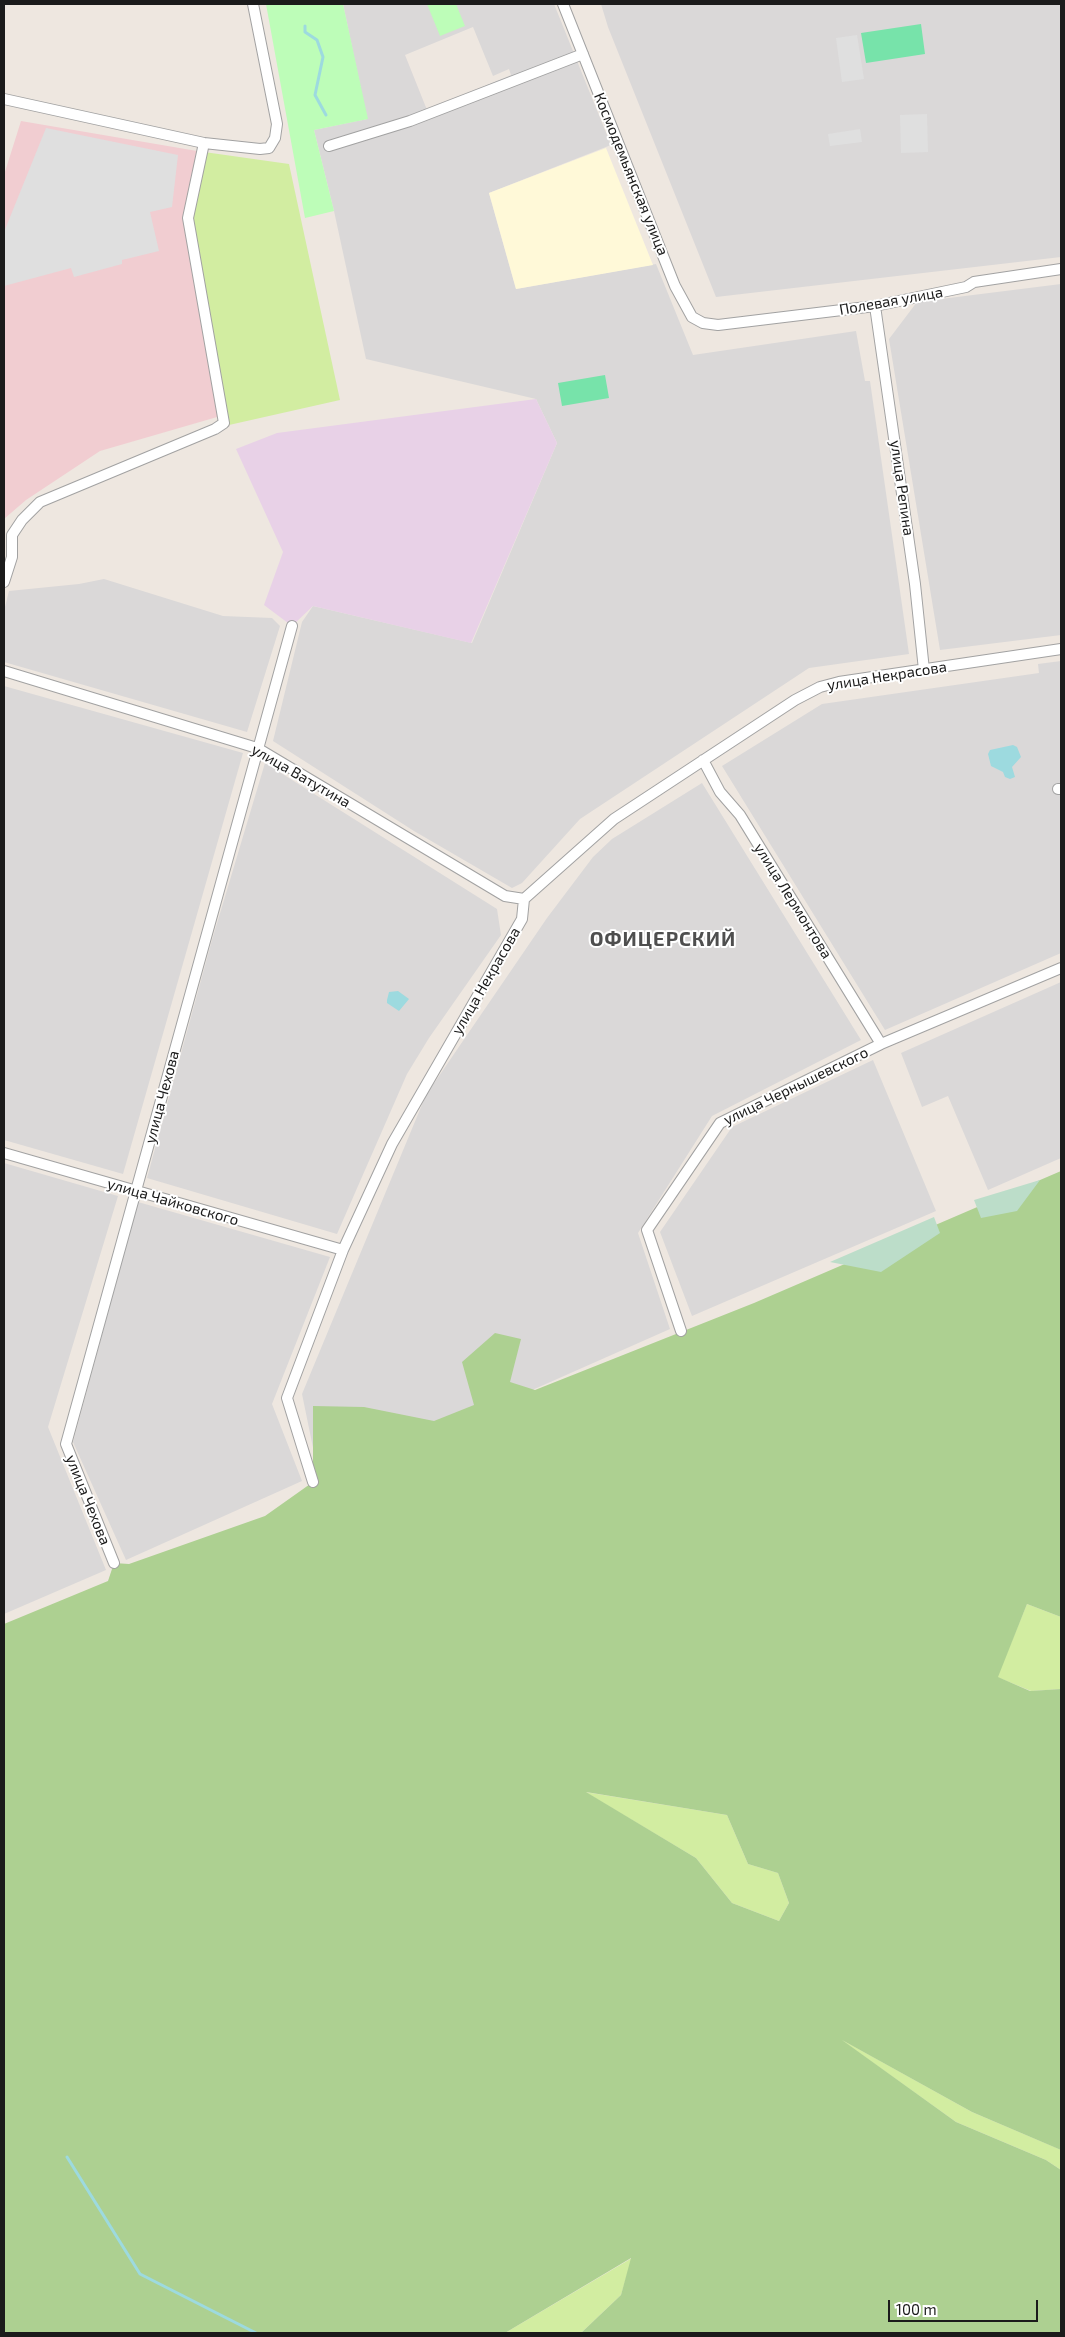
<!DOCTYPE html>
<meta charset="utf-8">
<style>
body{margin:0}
#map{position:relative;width:1065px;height:2337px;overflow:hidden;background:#eee7e0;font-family:"Exo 2",sans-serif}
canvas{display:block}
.frame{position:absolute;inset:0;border:5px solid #1b1b1b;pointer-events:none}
.scale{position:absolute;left:888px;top:2300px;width:150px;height:22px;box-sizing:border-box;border:2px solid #1b1b1b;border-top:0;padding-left:6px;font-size:15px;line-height:18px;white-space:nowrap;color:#1b1b1b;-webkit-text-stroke:4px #fff;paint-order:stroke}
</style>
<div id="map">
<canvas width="1065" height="2337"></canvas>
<div class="frame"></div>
<div class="scale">100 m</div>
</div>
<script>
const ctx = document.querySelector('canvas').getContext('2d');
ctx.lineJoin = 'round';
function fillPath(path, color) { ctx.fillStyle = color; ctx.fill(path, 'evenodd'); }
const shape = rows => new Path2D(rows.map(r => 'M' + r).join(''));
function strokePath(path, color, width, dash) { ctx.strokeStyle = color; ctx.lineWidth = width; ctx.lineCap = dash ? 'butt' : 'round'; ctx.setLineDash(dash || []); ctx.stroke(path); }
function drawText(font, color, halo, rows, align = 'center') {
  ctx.font = font + ' "Exo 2",sans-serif'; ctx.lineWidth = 4; ctx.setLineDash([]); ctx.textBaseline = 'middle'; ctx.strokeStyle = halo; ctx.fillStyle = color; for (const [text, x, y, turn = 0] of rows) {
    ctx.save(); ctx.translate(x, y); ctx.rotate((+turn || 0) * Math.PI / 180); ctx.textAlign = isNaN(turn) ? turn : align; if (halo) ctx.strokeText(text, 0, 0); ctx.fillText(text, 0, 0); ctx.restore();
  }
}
fillPath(shape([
 [343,4,554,4,611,145,489,193,516,289,656,264,693,355,856,331,865,381,870,381,909,654,809,668,580,819,522,883,512,888,414,831,273,741,302,622,313,606,472,643,557,443,536,399,366,359,334,211,314,130,367,119],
 [473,27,493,76,509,69,511,75,427,110,405,55],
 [601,4,1061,4,1061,257,716,297,608,27],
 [1061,284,1061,635,940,650,889,339,917,302],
 [104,579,223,616,272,618,280,626,247,732,4,662,4,611,9,591,79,584],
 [1061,661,1061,953,885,1030,722,766,822,704,1039,673,1038,664],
 [4,686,243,753,123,1174,4,1140],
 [265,763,497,909,501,935,429,1038,407,1074,337,1234,147,1178,212,940],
 [702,783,861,1040,712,1116,638,1233,670,1329,530,1391,319,1477,302,1394,426,1095,547,918,593,857,612,839],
 [1061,982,1061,1158,988,1190,948,1096,922,1107,901,1053],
 [873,1060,936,1211,692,1316,660,1232,732,1127],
 [4,1163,118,1196,48,1427,106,1570,4,1614],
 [138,1202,330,1257,272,1404,302,1481,126,1560,73,1442]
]), '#dad8d8');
fillPath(shape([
 [21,121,197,151,185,214,224,415,100,451,26,500,4,519,4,175]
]), '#f1cdd1');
fillPath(shape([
 [536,399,557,443,471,643,313,606,292,626,264,605,283,552,236,449,277,433]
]), '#e8d1e7');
fillPath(shape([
 [606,148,653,265,516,289,489,193]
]), '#fff9d8');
fillPath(shape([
 [197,151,289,164,340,400,229,425,224,415,185,214],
 [1027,1604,1061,1617,1061,1689,1031,1691,997,1677],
 [585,1792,727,1815,748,1864,778,1873,789,1903,779,1921,732,1903,696,1858],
 [837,2037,972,2112,1059,2149,1061,2150,1061,2170,1046,2160,956,2122],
 [632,2258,621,2295,581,2333,505,2333]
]), '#d2eda1');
fillPath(shape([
 [1061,1171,1061,1617,1027,1604,998,1677,1030,1691,1061,1689,1061,2150,972,2112,842,2040,956,2122,1046,2160,1061,2170,1061,2333,581,2333,621,2295,631,2258,505,2333,4,2333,4,1624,108,1581,114,1563,129,1564,265,1516,313,1482,313,1406,364,1407,434,1421,474,1405,462,1362,495,1333,521,1339,510,1382,535,1390,754,1303],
 [586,1792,727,1815,748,1864,778,1873,789,1903,779,1921,732,1903,696,1858]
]), '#add091');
fillPath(shape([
 [1040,1180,1017,1211,981,1218,974,1200],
 [934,1217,940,1233,881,1272,830,1262]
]), '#bcddc9');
fillPath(shape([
 [266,4,343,4,368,119,314,130,334,211,305,218],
 [427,4,456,4,465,26,440,36]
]), '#bdfdb8');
fillPath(shape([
 [921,24,925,54,866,63,861,33],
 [605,375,609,398,562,406,558,383]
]), '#77e3aa');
fillPath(shape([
 [857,35,864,79,842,82,836,38],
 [927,114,928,152,901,153,900,115],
 [46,128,178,155,172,207,150,212,159,251,122,260,122,264,74,277,71,268,4,286,4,232],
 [860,129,862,142,830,146,828,134]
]), '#dfdfdf');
fillPath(shape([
 [1013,745,1017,747,1021,757,1012,767,1015,777,1010,779,1005,777,1003,772,991,766,988,754,990,750],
 [398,991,409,999,399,1011,387,1003,387,1000,389,992]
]), '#9ddadf');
strokePath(shape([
 [305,26,305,32,317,40,323,57,315,95,326,115],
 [67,2157,140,2274,256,2333]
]), '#9ddadf', 3);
const minor = shape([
 [563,4,675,286,692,317,703,323,718,325,875,306,966,287,974,282,1061,269],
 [4,99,204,143,260,149,269,148,275,138,277,124,253,4],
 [329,146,410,121,583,54],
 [875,306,915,584,924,670],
 [4,582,12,557,12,535,22,520,40,502,215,429,224,423,188,218,204,143],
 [4,671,257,748,505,896,524,899],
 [703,760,720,792,740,815,881,1044],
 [1058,789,1061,789],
 [4,1153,343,1250],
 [681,1331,647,1230,720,1123,881,1044,1061,968],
 [313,1482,287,1398,343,1250,392,1144,522,919,524,899,614,819,795,700,820,687,839,682,1061,649],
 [114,1563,66,1444,292,626]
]);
strokePath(minor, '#a2a2a2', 12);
strokePath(minor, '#fff', 10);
drawText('15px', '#1b1b1b', '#fff', [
 ["Космодемьянская улица",631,174,68],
 ["Полевая улица",891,301,-10],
 ["улица Репина",902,488,82],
 ["улица Некрасова",887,676,-9],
 ["улица Ватутина",301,776,30],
 ["улица Лермонтова",793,901,58],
 ["улица Некрасова",486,981,-60],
 ["улица Чернышевского",796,1086,-26],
 ["улица Чехова",162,1097,-75],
 ["улица Чайковского",173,1202,16],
 ["улица Чехова",88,1500,68]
]);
ctx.letterSpacing = '1px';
drawText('bold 20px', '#4e4e4e', '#fff', [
 ["ОФИЦЕРСКИЙ",663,939]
]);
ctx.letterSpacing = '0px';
</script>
